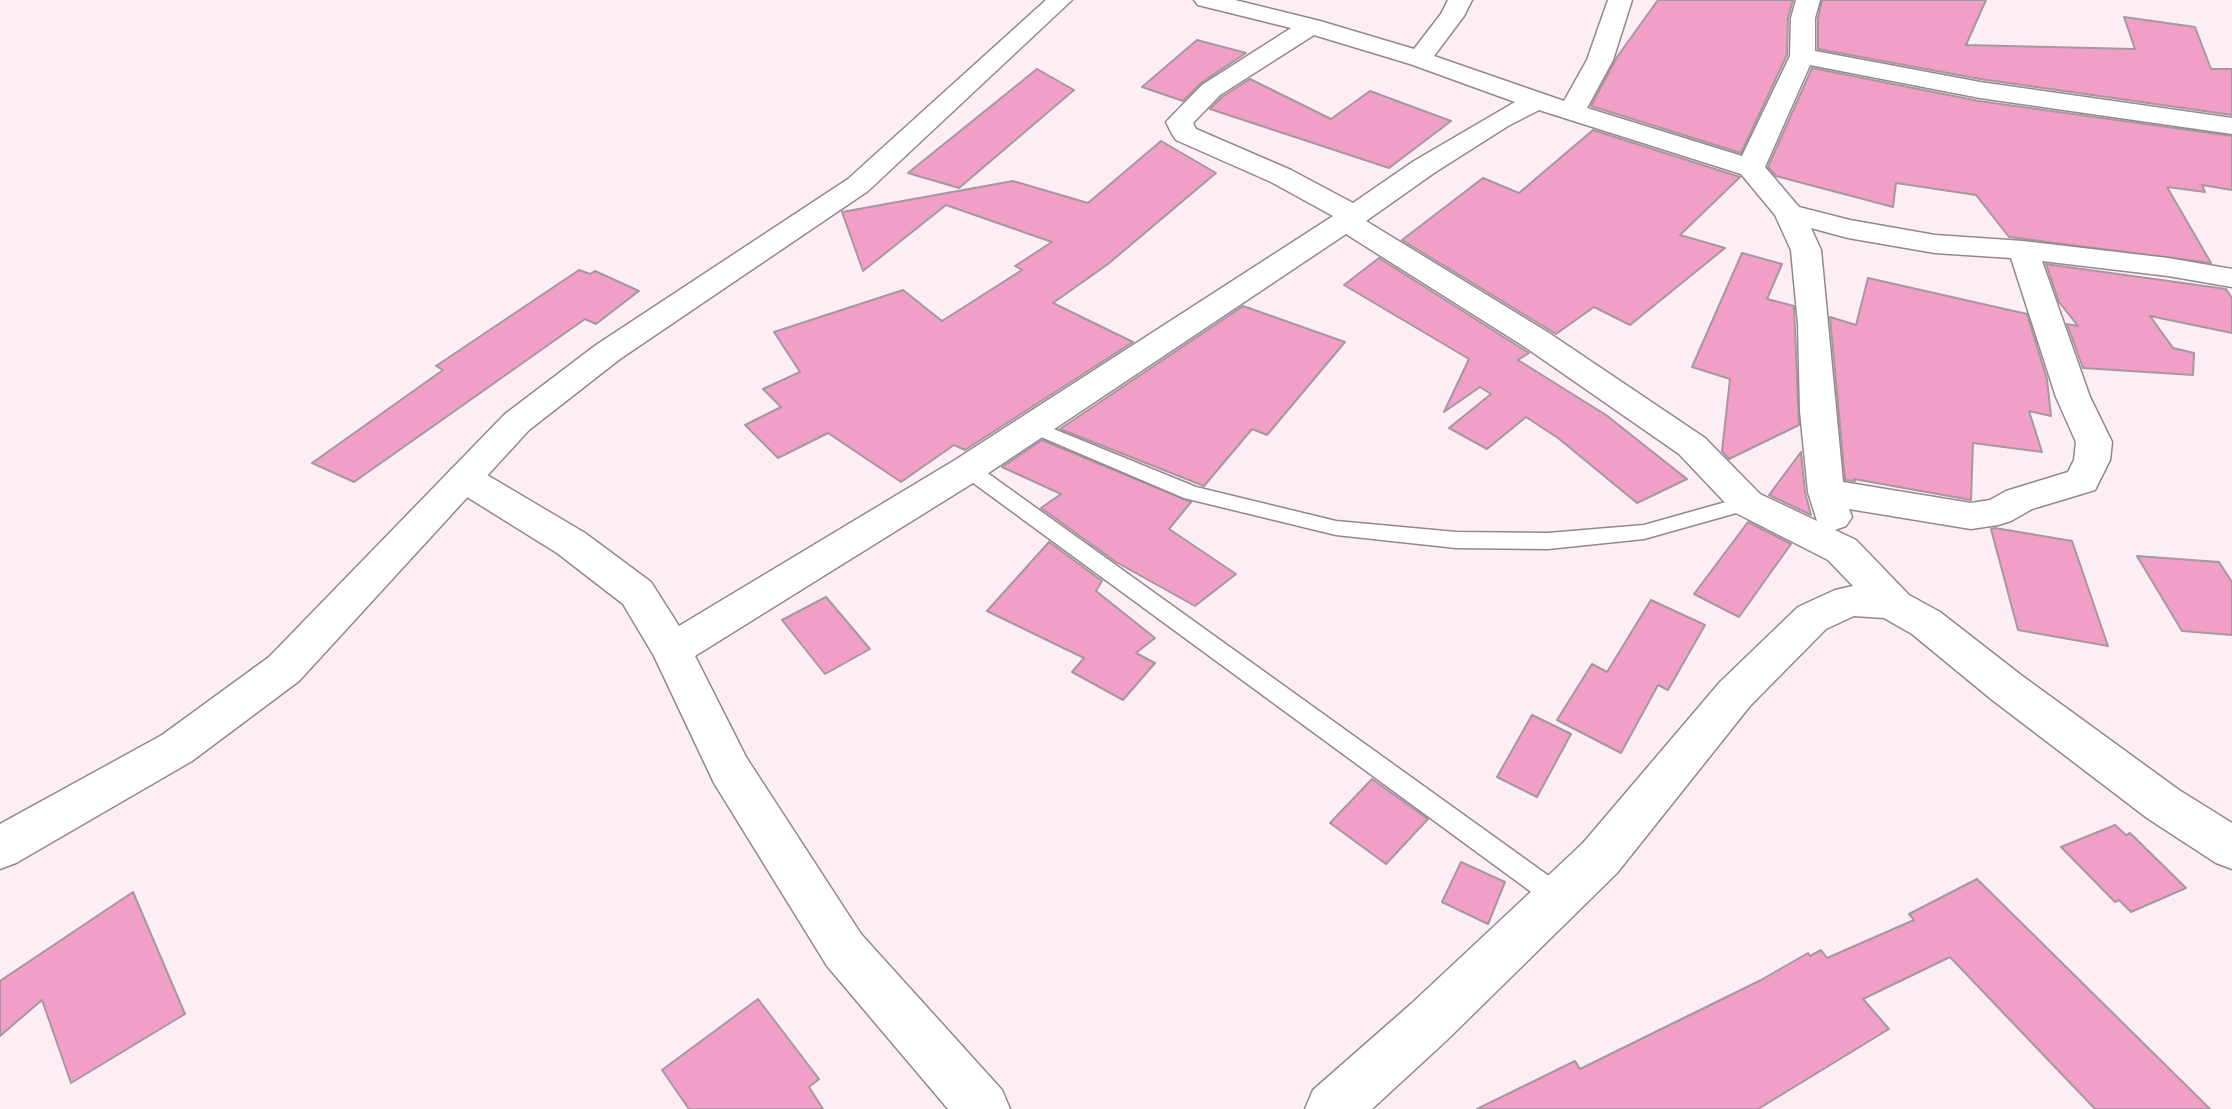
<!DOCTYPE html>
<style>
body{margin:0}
canvas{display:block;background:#fdeef5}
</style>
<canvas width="2232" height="1109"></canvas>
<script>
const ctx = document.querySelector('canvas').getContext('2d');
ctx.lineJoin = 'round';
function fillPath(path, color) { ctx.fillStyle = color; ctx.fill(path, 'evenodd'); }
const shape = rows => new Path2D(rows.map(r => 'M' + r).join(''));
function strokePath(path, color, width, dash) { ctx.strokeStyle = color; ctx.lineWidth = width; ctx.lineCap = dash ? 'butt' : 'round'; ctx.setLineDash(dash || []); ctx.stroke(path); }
const building = shape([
 [1658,0,1793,0,1788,18,1787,55,1741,153,1591,106,1617,57,1658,0],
 [1822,0,1986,0,1966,45,2135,49,2124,17,2195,27,2211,69,2232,69,2232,115,1980,79,1818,49,1818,18,1822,0],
 [1197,40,1246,53,1201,83,1183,101,1142,87,1197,40],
 [1812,68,1979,101,2232,136,2232,190,2202,185,2205,192,2167,187,2211,263,2009,237,1976,195,1896,183,1893,207,1776,176,1768,167,1812,68],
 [1037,69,1074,90,959,188,908,173,1037,69],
 [1250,79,1331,119,1370,91,1451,121,1389,168,1210,109,1222,97,1250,79],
 [1593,130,1740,177,1680,235,1725,248,1630,325,1594,307,1556,334,1402,240,1483,178,1519,193,1593,130],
 [1161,141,1216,173,1108,264,1053,303,1133,342,965,450,954,445,901,482,828,433,778,458,745,425,781,407,763,389,800,372,774,332,903,290,942,321,1022,270,1015,266,1052,242,946,205,863,271,842,212,1013,181,1088,203,1161,141],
 [1742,253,1782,264,1767,299,1794,306,1799,425,1729,459,1722,451,1730,379,1692,367,1742,253],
 [1379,258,1529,353,1518,360,1606,415,1687,479,1637,503,1558,438,1526,417,1487,449,1449,428,1491,394,1480,387,1444,412,1469,359,1344,285,1379,258],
 [2046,264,2226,289,2232,298,2232,333,2150,316,2173,348,2194,353,2193,375,2083,368,2067,324,2078,326,2059,302,2046,264],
 [579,270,590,274,595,271,639,291,596,324,585,319,354,482,312,463,443,370,436,366,579,270],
 [1868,278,2027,314,2047,379,2051,416,2029,411,2042,452,1973,443,1971,500,1854,479,1855,481,1845,480,1830,317,1856,325,1868,278],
 [1243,306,1345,342,1267,435,1252,429,1204,486,1060,429,1243,306],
 [1042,440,1191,502,1169,529,1236,574,1195,606,1116,562,1041,508,1061,494,1002,467,1042,440],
 [1801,452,1805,492,1811,515,1769,495,1801,452],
 [1748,522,1791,544,1739,617,1694,594,1748,522],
 [1995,528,2072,541,2108,646,2018,630,1991,529,1995,528],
 [1049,542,1102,581,1096,591,1155,638,1136,653,1155,663,1123,700,1072,672,1084,658,987,611,1049,542],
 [2137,556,2219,562,2232,582,2232,635,2182,631,2137,556],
 [826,597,870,649,825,674,782,620,826,597],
 [1651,600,1705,625,1668,690,1658,685,1621,753,1557,720,1592,664,1607,672,1651,600],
 [1532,715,1571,734,1537,797,1497,777,1532,715],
 [1372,779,1428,819,1386,864,1330,823,1372,779],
 [2115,825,2126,835,2130,833,2186,888,2131,912,2119,900,2115,902,2061,847,2115,825],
 [1461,862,1505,882,1488,924,1442,902,1461,862],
 [1977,879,2210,1109,2095,1109,1950,957,1863,999,1889,1029,1758,1109,1477,1109,1575,1061,1580,1069,1761,980,1808,953,1810,956,1821,950,1827,958,1914,920,1909,914,1977,879],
 [133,892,185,1014,71,1083,42,1000,0,1036,0,981,133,892],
 [758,999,819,1079,809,1087,823,1109,689,1109,662,1070,758,999]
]);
fillPath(building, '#f19fc7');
strokePath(building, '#a6989e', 2);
const service = shape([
 [1034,421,1196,487,1336,521,1456,532,1548,533,1644,525,1747,496,1754,498,1757,503,1754,508,1644,539,1548,549,1456,548,1336,535,1184,498,1027,431,1024,427,1027,423,1034,421],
 [968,462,975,464,1567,889,1571,897,1567,905,1558,909,1549,905,961,474,958,469,961,464,968,462]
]);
const minor = shape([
 [1194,0,1235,0,1320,21,1414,49,1441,14,1448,0,1472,0,1464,16,1434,56,1564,101,1587,60,1608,0,1632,0,1613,60,1587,108,1742,156,1790,56,1791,18,1796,0,1820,0,1815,18,1815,51,1980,82,2232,118,2232,134,1980,98,1810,65,1765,167,1799,207,1850,220,1935,235,2023,241,2168,258,2232,269,2232,287,2168,276,2042,261,2090,397,2112,442,2110,460,2095,490,2032,509,2011,521,1998,525,1971,529,1849,509,1852,517,1846,526,1835,530,1856,540,1909,595,1940,612,2021,675,2179,790,2232,823,2232,869,2216,863,2147,818,1991,699,1912,634,1884,618,1854,616,1826,629,1750,706,1617,873,1447,1040,1372,1109,1305,1109,1313,1090,1411,1004,1583,843,1720,682,1798,607,1835,590,1853,586,1828,560,1734,512,1679,454,1525,347,1346,234,981,478,695,656,746,757,861,934,1002,1090,1010,1109,948,1109,827,966,714,783,654,656,623,604,557,553,451,487,446,478,451,469,464,465,477,469,585,533,651,582,679,626,955,460,1333,216,1271,182,1176,140,1172,134,1166,122,1202,85,1291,28,1198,5,1194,0],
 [1314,35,1410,64,1515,102,1414,161,1353,203,1291,170,1196,129,1193,123,1220,95,1314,35],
 [1539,110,1741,174,1775,215,1791,250,1798,324,1800,411,1808,492,1817,521,1760,494,1705,438,1549,333,1366,221,1434,173,1508,126,1539,110],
 [1811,228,1848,238,1935,253,2011,258,2056,397,2076,442,2074,460,2068,472,2006,491,1990,500,1971,503,1843,482,1821,250,1811,228]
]);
const tertiary = shape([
 [1046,0,1072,0,868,191,620,359,529,430,299,681,192,761,16,863,0,869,0,824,162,735,269,657,505,414,596,345,848,179,1046,0]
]);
strokePath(service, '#94878d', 3);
strokePath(minor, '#94878d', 3);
strokePath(tertiary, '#94878d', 3);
fillPath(service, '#fff');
fillPath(minor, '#fff');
fillPath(tertiary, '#fff');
</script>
